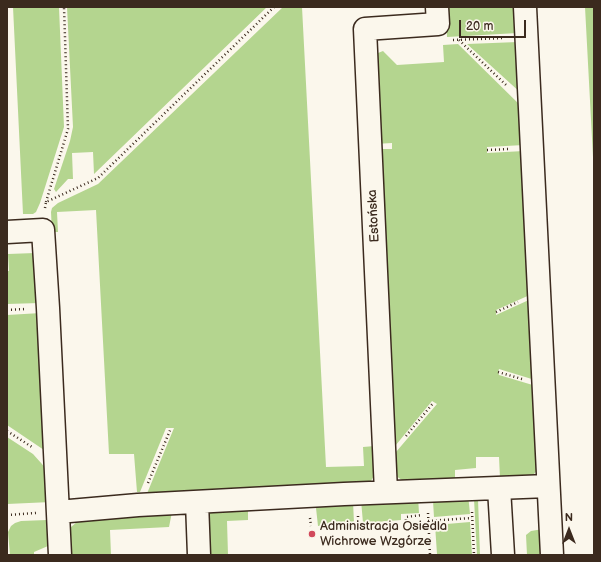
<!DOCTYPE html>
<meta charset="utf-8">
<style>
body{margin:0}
#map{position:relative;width:601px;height:562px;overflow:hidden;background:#fbf7ec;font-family:"Balsamiq Sans",sans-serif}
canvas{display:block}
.frame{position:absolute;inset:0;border:8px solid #3b2a1e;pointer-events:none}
.north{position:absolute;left:549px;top:510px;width:40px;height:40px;-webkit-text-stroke:3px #fbf7ec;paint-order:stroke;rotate:0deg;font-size:11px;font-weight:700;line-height:16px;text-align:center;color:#3b2a1e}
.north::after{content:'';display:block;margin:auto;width:14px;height:18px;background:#3b2a1e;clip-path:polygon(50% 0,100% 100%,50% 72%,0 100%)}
.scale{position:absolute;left:459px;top:20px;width:67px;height:18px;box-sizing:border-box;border:2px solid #3b2a1e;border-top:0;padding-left:5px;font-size:12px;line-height:14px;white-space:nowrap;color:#3b2a1e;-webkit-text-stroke:3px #fbf7ec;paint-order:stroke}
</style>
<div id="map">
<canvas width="601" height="562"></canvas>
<div class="frame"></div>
<div class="north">N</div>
<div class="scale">20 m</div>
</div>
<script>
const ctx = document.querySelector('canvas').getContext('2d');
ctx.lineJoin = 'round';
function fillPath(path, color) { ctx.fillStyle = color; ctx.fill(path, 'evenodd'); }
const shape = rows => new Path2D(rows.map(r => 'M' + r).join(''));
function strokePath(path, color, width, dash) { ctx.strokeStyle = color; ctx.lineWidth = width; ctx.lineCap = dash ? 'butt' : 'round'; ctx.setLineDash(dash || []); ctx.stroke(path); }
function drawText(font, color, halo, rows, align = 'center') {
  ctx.font = font + ' "Balsamiq Sans",sans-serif'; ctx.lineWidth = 3.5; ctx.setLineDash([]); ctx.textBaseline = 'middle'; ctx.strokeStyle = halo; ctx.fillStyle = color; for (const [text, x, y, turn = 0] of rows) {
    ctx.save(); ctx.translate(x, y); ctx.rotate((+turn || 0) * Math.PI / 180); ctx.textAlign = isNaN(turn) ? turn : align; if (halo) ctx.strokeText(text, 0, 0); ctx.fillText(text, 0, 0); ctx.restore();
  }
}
fillPath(shape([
 [13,7,59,7,64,127,40,203,36,212,33,214,23,214],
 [67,7,267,7,94,174,93,152,72,153,73,179,68,179,56,192,54,189,70,141,73,127],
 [283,7,302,7,326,467,364,466,363,447,375,446,376,472,371,481,367,484,146,496,174,428,166,428,140,492,137,492,134,454,109,454,96,210,57,212,58,232,52,232,51,212,52,208,58,203,98,184],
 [446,7,517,7,518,33,447,37],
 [585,7,594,7,594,176],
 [518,42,522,94,467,44],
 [458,44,523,108,524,145,487,147,487,153,524,151,532,294,496,310,496,315,531,299,535,380,499,369,498,372,499,375,536,386,539,468,534,474,527,476,500,478,499,457,476,457,476,468,455,470,455,480,405,482,396,476,390,459,437,404,432,401,391,451,375,149,392,149,392,143,375,144,374,57,378,53,383,51,397,65,444,62,443,45],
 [35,253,40,303,7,304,7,271,9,271,8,254],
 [41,313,48,444,44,450,7,425,7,315],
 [7,437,33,454,50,473,51,502,7,504],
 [468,494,470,514,434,517,433,501],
 [418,497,419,513,401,514,401,520,363,523,361,500],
 [474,499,478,499,480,555,477,555],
 [353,501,354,523,318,526,316,508,321,504],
 [213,510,248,510,248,520,227,521,228,555,208,555,206,516],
 [172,512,169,527,110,530,111,555,68,555,67,533,71,527,77,522,88,519],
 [47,520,48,546,34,552,34,555,10,555,8,532,11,526,15,523,21,521],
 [470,522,472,555,440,555,437,554,435,525],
 [543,529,545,555,527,555,526,535,531,531]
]), '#b4d58f');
const minor = shape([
 [525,7,552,555],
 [7,232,43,230,48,308,60,555],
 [499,488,503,555],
 [386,492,365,29,438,24,437,7],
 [197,502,199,555],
 [58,512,138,505,344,494,548,486]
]);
strokePath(minor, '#3b2a1e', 25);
strokePath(shape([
 [453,40,504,38],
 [459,40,506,85],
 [487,150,509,149],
 [46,202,68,129,64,7],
 [45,208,46,202,98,178,274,7],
 [7,310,26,309],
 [496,312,518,302],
 [498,372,522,379],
 [7,431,32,447],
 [406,436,434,402],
 [148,483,171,428],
 [472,512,474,555],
 [428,513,430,555],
 [7,515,36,513],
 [358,516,358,523],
 [310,518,311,526],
 [406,520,406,517,422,515],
 [428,521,472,518]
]), '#3b2a1e', 2.5, [1, 3]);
strokePath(minor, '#fbf7ec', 22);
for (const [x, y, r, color] of [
 [312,534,4,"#d1495b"]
]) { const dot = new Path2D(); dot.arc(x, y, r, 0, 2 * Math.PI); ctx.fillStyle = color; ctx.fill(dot); strokePath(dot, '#fbf7ec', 1.5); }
drawText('13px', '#3b2a1e', '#fbf7ec', [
 ["Estońska",374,216,-93]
]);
drawText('13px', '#3b2a1e', '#fbf7ec', [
 ["Administracja Osiedla",320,527],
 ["Wichrowe Wzgórze",320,542]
], 'left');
</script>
